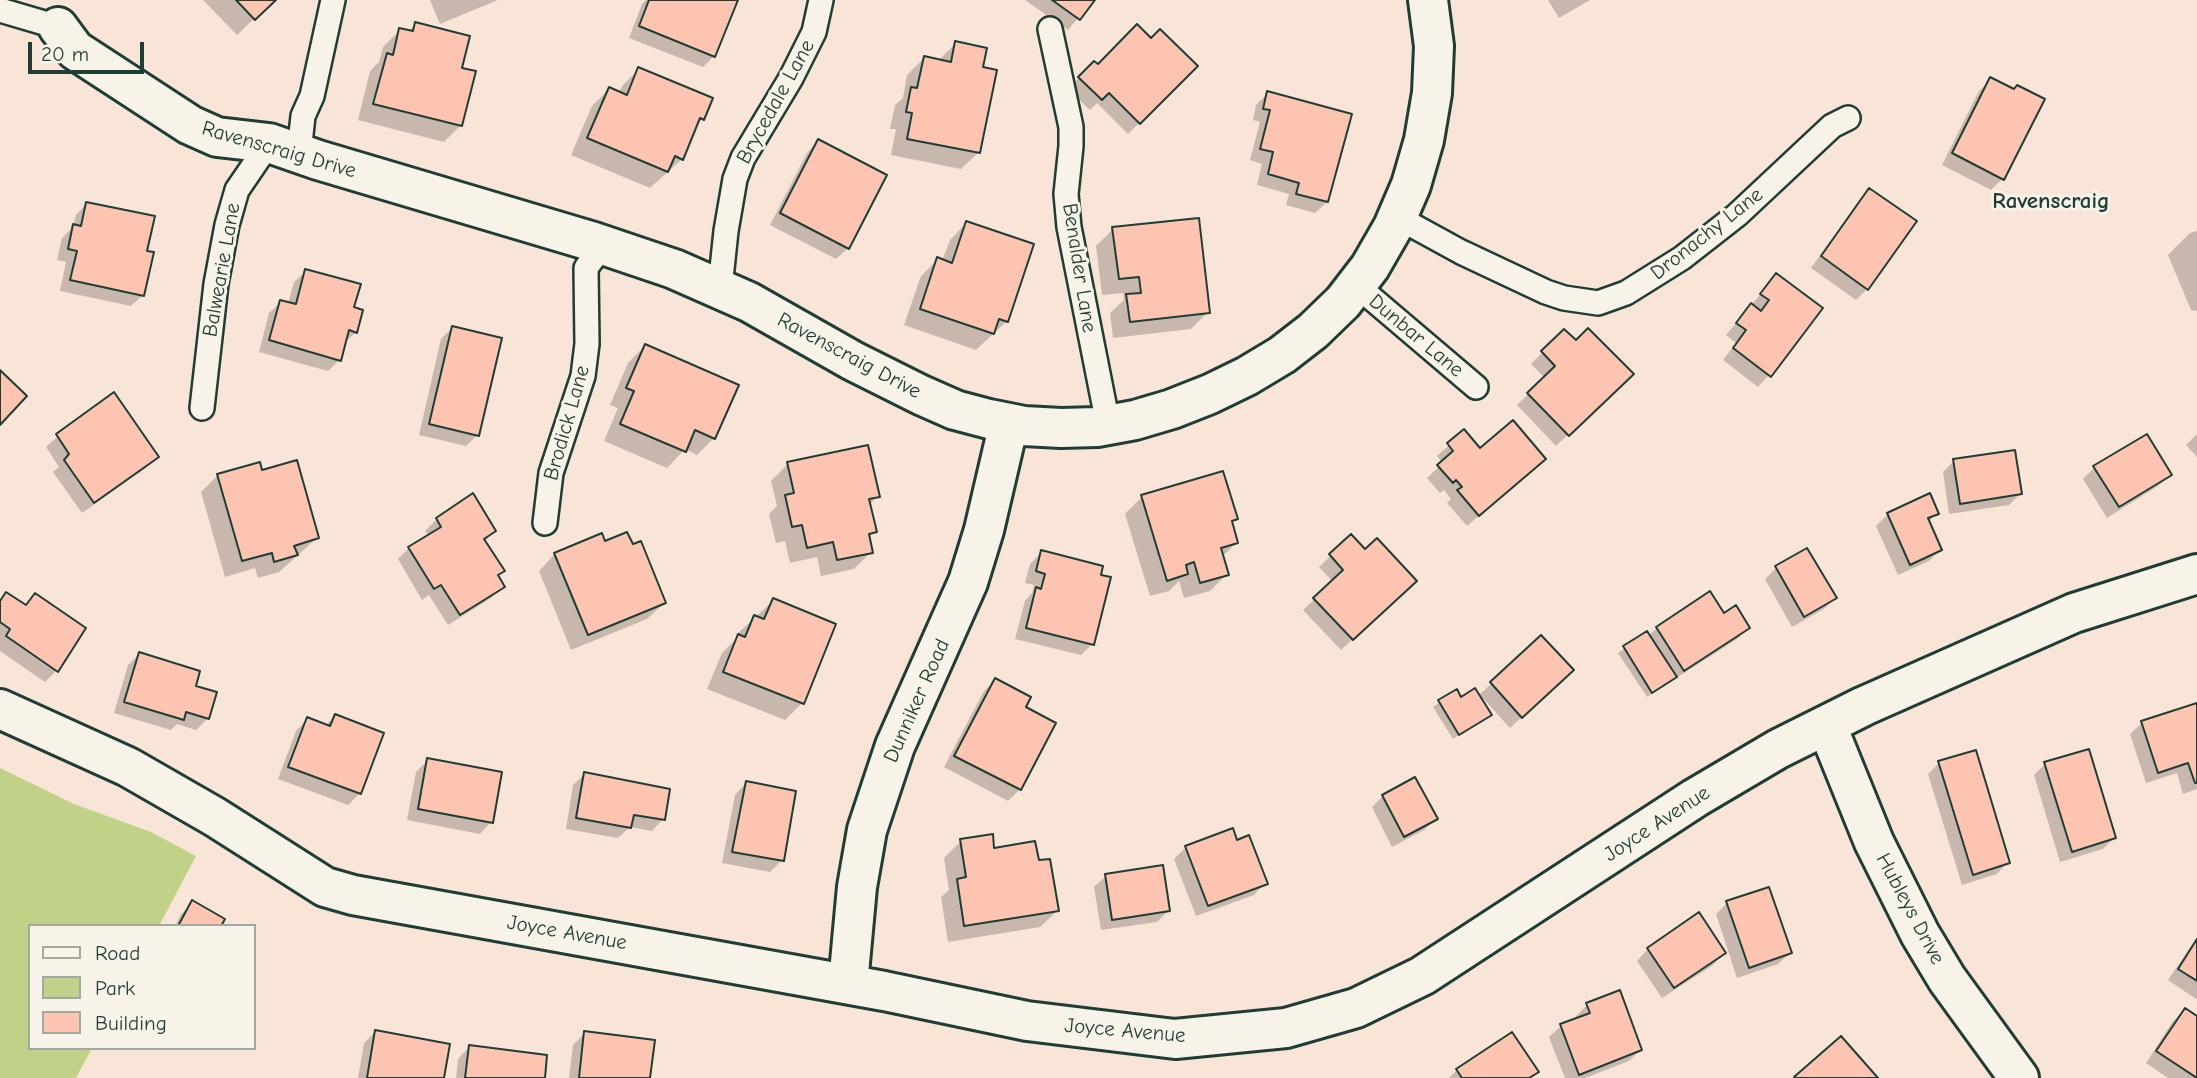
<!DOCTYPE html>
<style>
body{margin:0}
#map{position:relative;width:2197px;height:1078px;overflow:hidden;background:#f9e5d8;font-family:"Comic Neue",sans-serif}
canvas{display:block}
.legend{position:absolute;left:28px;top:924px;width:228px;height:126px;box-sizing:border-box;background:#f7f3e8;border:2px solid #a1aaa0;margin:0;padding:9px 12px;list-style:none;font-size:21px;color:#1f3d34}
.legend li{display:flex;align-items:center;gap:14px;height:35px}
.legend b{width:35px;border:2px solid #a1aaa0}
.scale{position:absolute;left:28px;top:42px;width:116px;height:32px;box-sizing:border-box;border:4px solid #1f3d34;border-top:0;padding-left:9px;font-size:21px;line-height:24px;white-space:nowrap;color:#1f3d34;-webkit-text-stroke:5px #f7f3e8;paint-order:stroke}
</style>
<div id="map">
<canvas width="2197" height="1078"></canvas>
<ul class="legend">
<li><b style="height:9px;background:#f7f3e8"></b>Road</li>
<li><b style="height:19px;background:#c0d287"></b>Park</li>
<li><b style="height:19px;background:#fdc5b1"></b>Building</li>
</ul>
<div class="scale">20 m</div>
</div>
<script>
const ctx = document.querySelector('canvas').getContext('2d');
ctx.lineJoin = 'round';
function fillPath(path, color) { ctx.fillStyle = color; ctx.fill(path, 'evenodd'); }
const shape = rows => new Path2D(rows.map(r => 'M' + r).join(''));
function strokePath(path, color, width, dash) { ctx.strokeStyle = color; ctx.lineWidth = width; ctx.lineCap = dash ? 'butt' : 'round'; ctx.setLineDash(dash || []); ctx.stroke(path); }
function drawText(font, color, halo, rows, align = 'center') {
  ctx.font = font + ' "Comic Neue",sans-serif'; ctx.lineWidth = 6; ctx.setLineDash([]); ctx.textBaseline = 'middle'; ctx.strokeStyle = halo; ctx.fillStyle = color; for (const [text, x, y, turn = 0] of rows) {
    ctx.save(); ctx.translate(x, y); ctx.rotate((+turn || 0) * Math.PI / 180); ctx.textAlign = isNaN(turn) ? turn : align; if (halo) ctx.strokeText(text, 0, 0); ctx.fillText(text, 0, 0); ctx.restore();
  }
}
fillPath(shape([
 [0,768,74,804,151,832,196,856,159,926,30,926,30,1048,92,1048,76,1078,0,1078]
]), '#c0d287');
fillPath(shape([
 [203,0,274,0,237,35],
 [430,0,498,0,440,24],
 [646,0,736,0,714,56,703,67,629,38,642,4],
 [1025,0,1093,0,1068,30],
 [1548,0,1590,0,1559,18],
 [416,24,460,69,460,126,444,142,358,120,370,71,379,62,383,47,400,30,408,32],
 [956,43,981,69,978,153,961,169,891,155,896,129,890,129,895,105,903,98,907,75,924,58,938,61],
 [1094,63,1098,67,1195,66,1128,134,1097,103,1090,110,1068,89],
 [639,69,702,119,695,126,682,159,650,188,571,155,592,106,609,89,619,93,622,86],
 [1991,79,2003,178,1991,190,1942,165,1979,91],
 [1268,93,1327,202,1315,213,1286,205,1289,194,1257,185,1262,164,1250,160,1260,122,1253,120,1256,105],
 [818,141,848,248,836,259,770,225,807,153],
 [1870,190,1867,289,1856,300,1811,268,1858,202],
 [87,203,145,253,143,295,131,306,60,291,66,262,57,260,62,238,73,227,76,215],
 [966,223,1031,245,1006,322,976,350,904,325,921,276,938,259,942,261,950,240],
 [1113,229,1208,312,1191,329,1113,338,1110,313,1124,300,1123,293,1102,295,1096,246],
 [2197,231,2197,311,2191,310,2168,255,2190,233],
 [306,271,352,308,356,332,344,343,339,360,328,371,259,352,269,313,281,302,288,304,294,282],
 [1777,275,1769,375,1758,387,1723,360,1736,343,1726,335],
 [452,328,477,435,466,446,419,435,441,339],
 [1564,331,1576,343,1631,374,1556,446,1517,405,1545,378,1531,364],
 [645,346,714,438,697,455,685,449,667,468,604,441,618,408,610,405,628,363],
 [1464,432,1479,450,1532,470,1467,526,1447,503,1451,499,1444,490,1440,493,1427,478,1443,463,1437,456],
 [2197,434,2197,457,2186,445],
 [58,436,157,456,146,468,82,513,53,472,59,467,46,447],
 [1954,461,2020,494,2009,505,1949,514,1943,472],
 [788,464,878,496,869,505,875,531,868,538,871,552,854,569,821,576,817,557,790,563,785,541,776,543,769,514,777,506,771,481],
 [2094,468,2170,475,2158,486,2107,518,2083,479],
 [261,472,317,538,279,572,258,578,255,568,225,577,201,492,218,475],
 [1142,497,1236,519,1231,524,1236,543,1222,557,1227,574,1210,591,1184,598,1179,581,1169,591,1150,596,1125,514],
 [1937,513,1928,522,1940,550,1929,561,1898,575,1876,526,1888,514],
 [437,519,494,531,484,542,503,571,497,576,502,587,491,598,448,625,429,595,422,600,398,559,409,548,429,536,425,531],
 [1351,536,1403,592,1341,650,1303,610,1333,582,1319,567],
 [604,543,664,603,647,619,571,650,539,571,555,554],
 [1042,552,1092,644,1081,655,1015,639,1025,601,1032,593,1034,585,1025,583,1030,564],
 [1776,568,1835,598,1824,609,1792,627,1765,579],
 [6,594,24,606,35,595,56,671,45,682,0,651,0,600],
 [773,601,833,625,802,703,785,720,707,689,722,653,735,640,737,634],
 [1723,615,1748,628,1737,639,1647,697,1618,653,1647,633,1648,636,1657,628],
 [1541,637,1560,681,1510,728,1480,695,1478,696,1490,714,1453,739,1433,707,1456,691,1460,699,1478,696],
 [139,654,194,687,208,718,196,730,177,724,171,730,114,713,128,665],
 [995,680,1024,708,1054,723,1020,789,1008,801,944,767,984,691],
 [2197,705,2197,789,2183,794,2177,773,2146,783,2130,734,2142,723],
 [335,716,382,734,359,794,348,805,278,779,296,731,307,719,325,726],
 [428,760,491,822,480,834,407,820,416,772],
 [1939,763,2008,862,1997,874,1962,885,1928,774],
 [2045,764,2114,838,2103,849,2060,862,2034,775],
 [585,774,663,819,652,831,630,827,618,838,566,829,573,785],
 [746,783,782,860,770,872,722,863,735,795],
 [1383,796,1435,819,1424,830,1392,847,1372,807],
 [961,841,1037,862,1057,911,1040,927,948,942,941,897,949,890,944,858],
 [1236,842,1265,883,1254,895,1196,916,1174,859,1186,847],
 [1106,876,1168,911,1157,922,1101,930,1094,887],
 [193,903,219,926,175,926,181,914],
 [1727,903,1790,953,1778,964,1737,978,1716,914],
 [1698,915,1724,953,1713,965,1662,998,1637,961,1648,949],
 [2197,937,2197,998,2196,999,2168,980],
 [1587,1005,1640,1050,1629,1061,1585,1078,1565,1078,1549,1037,1561,1026,1577,1019,1576,1016],
 [2185,1010,2197,1018,2197,1078,2168,1078,2146,1063,2173,1021],
 [375,1032,442,1078,358,1078,364,1043],
 [585,1033,649,1078,569,1078,573,1045],
 [1511,1034,1536,1072,1530,1078,1449,1078,1457,1070],
 [469,1047,543,1078,456,1078,458,1059]
]), '#0003');
const building = shape([
 [236,0,276,0,255,20,236,0],
 [649,0,738,0,715,57,639,26,649,0],
 [1052,0,1095,0,1080,20,1052,0],
 [415,22,470,36,462,68,476,71,462,126,373,104,387,53,393,55,399,28,413,31,415,22],
 [1137,24,1151,38,1160,29,1198,66,1140,124,1109,93,1102,100,1078,77,1094,61,1098,64,1137,24],
 [955,41,987,48,983,67,997,70,980,153,907,139,912,113,906,112,911,87,917,88,924,56,951,62,955,41],
 [638,67,713,98,704,120,700,118,683,160,675,156,668,172,587,138,609,87,627,95,638,67],
 [1990,77,2014,89,2017,85,2045,99,2004,180,1952,153,1990,77],
 [1267,91,1352,114,1328,202,1296,194,1299,183,1268,174,1273,152,1260,149,1270,110,1263,109,1267,91],
 [818,139,887,175,849,249,780,213,818,139],
 [1869,188,1917,221,1868,290,1821,256,1869,188],
 [86,202,155,216,147,251,154,252,144,296,70,280,77,251,68,249,73,224,81,226,86,202],
 [1199,218,1210,313,1130,322,1126,294,1141,293,1139,277,1119,279,1112,227,1199,218],
 [966,221,1034,244,1008,322,999,319,994,334,920,309,937,257,952,263,966,221],
 [305,269,361,284,354,307,363,310,357,333,349,330,341,361,269,340,280,300,296,304,305,269],
 [1776,273,1823,308,1771,377,1733,348,1746,330,1736,323,1751,303,1761,311,1769,300,1760,294,1776,273],
 [452,326,502,338,479,436,429,424,452,326],
 [1588,328,1634,374,1569,436,1527,393,1555,366,1541,351,1564,329,1576,340,1588,328],
 [645,344,739,385,715,439,695,430,686,452,620,424,634,391,626,388,645,344],
 [0,370,27,396,0,425,0,370],
 [114,392,159,457,94,503,64,460,69,454,56,434,114,392],
 [1513,420,1546,459,1479,516,1457,490,1462,487,1456,480,1453,483,1437,465,1453,451,1447,443,1464,429,1480,448,1513,420],
 [2147,434,2172,475,2119,507,2093,466,2147,434],
 [868,445,880,497,869,499,877,532,869,534,873,553,837,560,833,542,807,548,802,525,792,527,785,495,794,493,787,462,868,445],
 [2015,450,2022,494,1960,504,1953,459,2015,450],
 [297,460,319,538,294,546,298,555,274,562,272,553,242,561,217,474,260,462,262,470,297,460],
 [1223,471,1238,519,1232,521,1238,543,1221,548,1229,575,1200,583,1194,562,1186,565,1188,574,1167,581,1141,495,1223,471],
 [473,493,496,531,484,539,505,571,498,575,505,587,460,615,441,585,434,589,408,547,441,527,436,518,473,493],
 [1930,493,1939,514,1928,518,1942,550,1910,565,1887,513,1930,493],
 [627,532,633,544,641,541,666,603,588,635,554,553,602,533,605,541,627,532],
 [1351,534,1365,549,1377,538,1417,581,1353,640,1313,598,1343,570,1329,554,1351,534],
 [1807,548,1837,598,1804,617,1775,566,1807,548],
 [1041,550,1103,566,1101,575,1111,577,1094,645,1026,628,1036,587,1041,589,1045,574,1036,571,1041,550],
 [1710,591,1724,613,1736,605,1750,628,1684,671,1656,627,1710,591],
 [6,592,26,605,35,593,86,628,58,672,6,636,10,629,0,622,0,601,6,592],
 [773,598,836,624,804,704,723,672,738,634,745,637,754,615,764,619,773,598],
 [1647,631,1677,677,1652,693,1623,646,1647,631],
 [1541,635,1574,670,1522,718,1490,682,1541,635],
 [139,652,200,671,196,686,217,692,209,719,186,712,184,720,124,702,139,652],
 [995,678,1031,697,1026,707,1056,723,1021,790,954,756,995,678],
 [1475,688,1492,715,1459,735,1438,700,1457,689,1461,697,1475,688],
 [2197,703,2197,783,2195,783,2188,763,2158,773,2141,721,2197,703],
 [335,714,384,733,361,794,288,767,307,717,330,726,335,714],
 [2089,749,2116,838,2072,852,2044,762,2089,749],
 [1976,750,2010,863,1973,875,1938,761,1976,750],
 [427,758,502,772,493,823,418,809,427,758],
 [584,772,670,789,665,820,634,815,631,828,576,818,584,772],
 [1415,777,1438,819,1404,837,1382,795,1415,777],
 [746,781,796,791,784,861,732,852,746,781],
 [1233,828,1237,840,1249,835,1268,884,1208,906,1185,846,1233,828],
 [993,834,994,848,1035,841,1039,860,1050,859,1059,911,964,926,957,879,966,877,960,839,993,834],
 [1163,865,1170,911,1112,920,1105,874,1163,865],
 [1769,887,1792,953,1749,968,1726,901,1769,887],
 [192,900,225,919,221,926,178,926,192,900],
 [1699,912,1726,953,1674,988,1647,948,1699,912],
 [2197,939,2197,981,2178,969,2197,939],
 [1620,990,1642,1050,1579,1075,1560,1024,1590,1013,1586,1003,1620,990],
 [2185,1008,2197,1016,2197,1078,2156,1051,2185,1008],
 [375,1030,450,1044,444,1078,367,1078,375,1030],
 [584,1031,655,1040,650,1078,579,1078,584,1031],
 [1512,1032,1539,1072,1529,1078,1462,1078,1456,1069,1512,1032],
 [1841,1036,1878,1078,1795,1078,1794,1077,1841,1036],
 [469,1045,547,1055,545,1078,465,1078,469,1045]
]);
fillPath(building, '#fdc5b1');
strokePath(building, '#1f3d34', 2);
const service = shape([
 [0,10,58,27],
 [1050,29,1071,127,1071,146,1066,194,1069,227,1108,424],
 [299,153,303,116,312,96,333,0],
 [1397,217,1461,252,1546,292,1564,298,1598,303,1626,293,1682,258,1737,215,1832,126,1848,118],
 [1356,285,1476,387],
 [720,288,726,231,735,179,743,158,791,78,814,32,821,0],
 [202,408,216,284,227,225,237,190,269,143],
 [545,523,551,473,583,376,587,344,586,268,603,245]
]);
const minor = shape([
 [58,27,75,50,190,125,217,137,269,143,318,160,594,242,674,269,749,302,853,361,921,395,955,410,989,419,1024,426,1061,428,1097,427,1135,420,1172,409,1210,394,1247,376,1282,355,1313,331,1343,302,1370,267,1393,227,1411,185,1424,140,1432,93,1434,46,1428,0],
 [0,709,128,767,215,817,325,887,353,895,884,991,1027,1021,1175,1039,1286,1028,1356,1008,1422,976,1695,798,1778,749,1864,706,2074,613,2197,574],
 [1827,726,1874,842,1920,934,1947,979,2019,1078],
 [848,984,857,887,867,830,895,746,968,582,984,530,1009,423]
]);
strokePath(service, '#1f3d34', 28);
strokePath(minor, '#1f3d34', 44);
strokePath(service, '#f7f3e8', 23);
strokePath(minor, '#f7f3e8', 38);
drawText('21px', '#1f3d34', '#f7f3e8', [
 ["Brycedale Lane",776,102,-61],
 ["Ravenscraig Drive",279,150,16],
 ["Dronachy Lane",1707,234,-38],
 ["Benalder Lane",1079,268,81],
 ["Balwearie Lane",222,270,-80],
 ["Dunbar Lane",1416,336,40],
 ["Ravenscraig Drive",849,356,28],
 ["Brodick Lane",567,423,-74],
 ["Dunniker Road",917,701,-66],
 ["Joyce Avenue",1657,824,-33],
 ["Hubleys Drive",1910,909,62],
 ["Joyce Avenue",567,933,10],
 ["Joyce Avenue",1125,1031,5]
]);
drawText('bold 23px', '#1f3d34', '#f7f3e8', [
 ["Ravenscraig",2051,201]
]);
</script>
